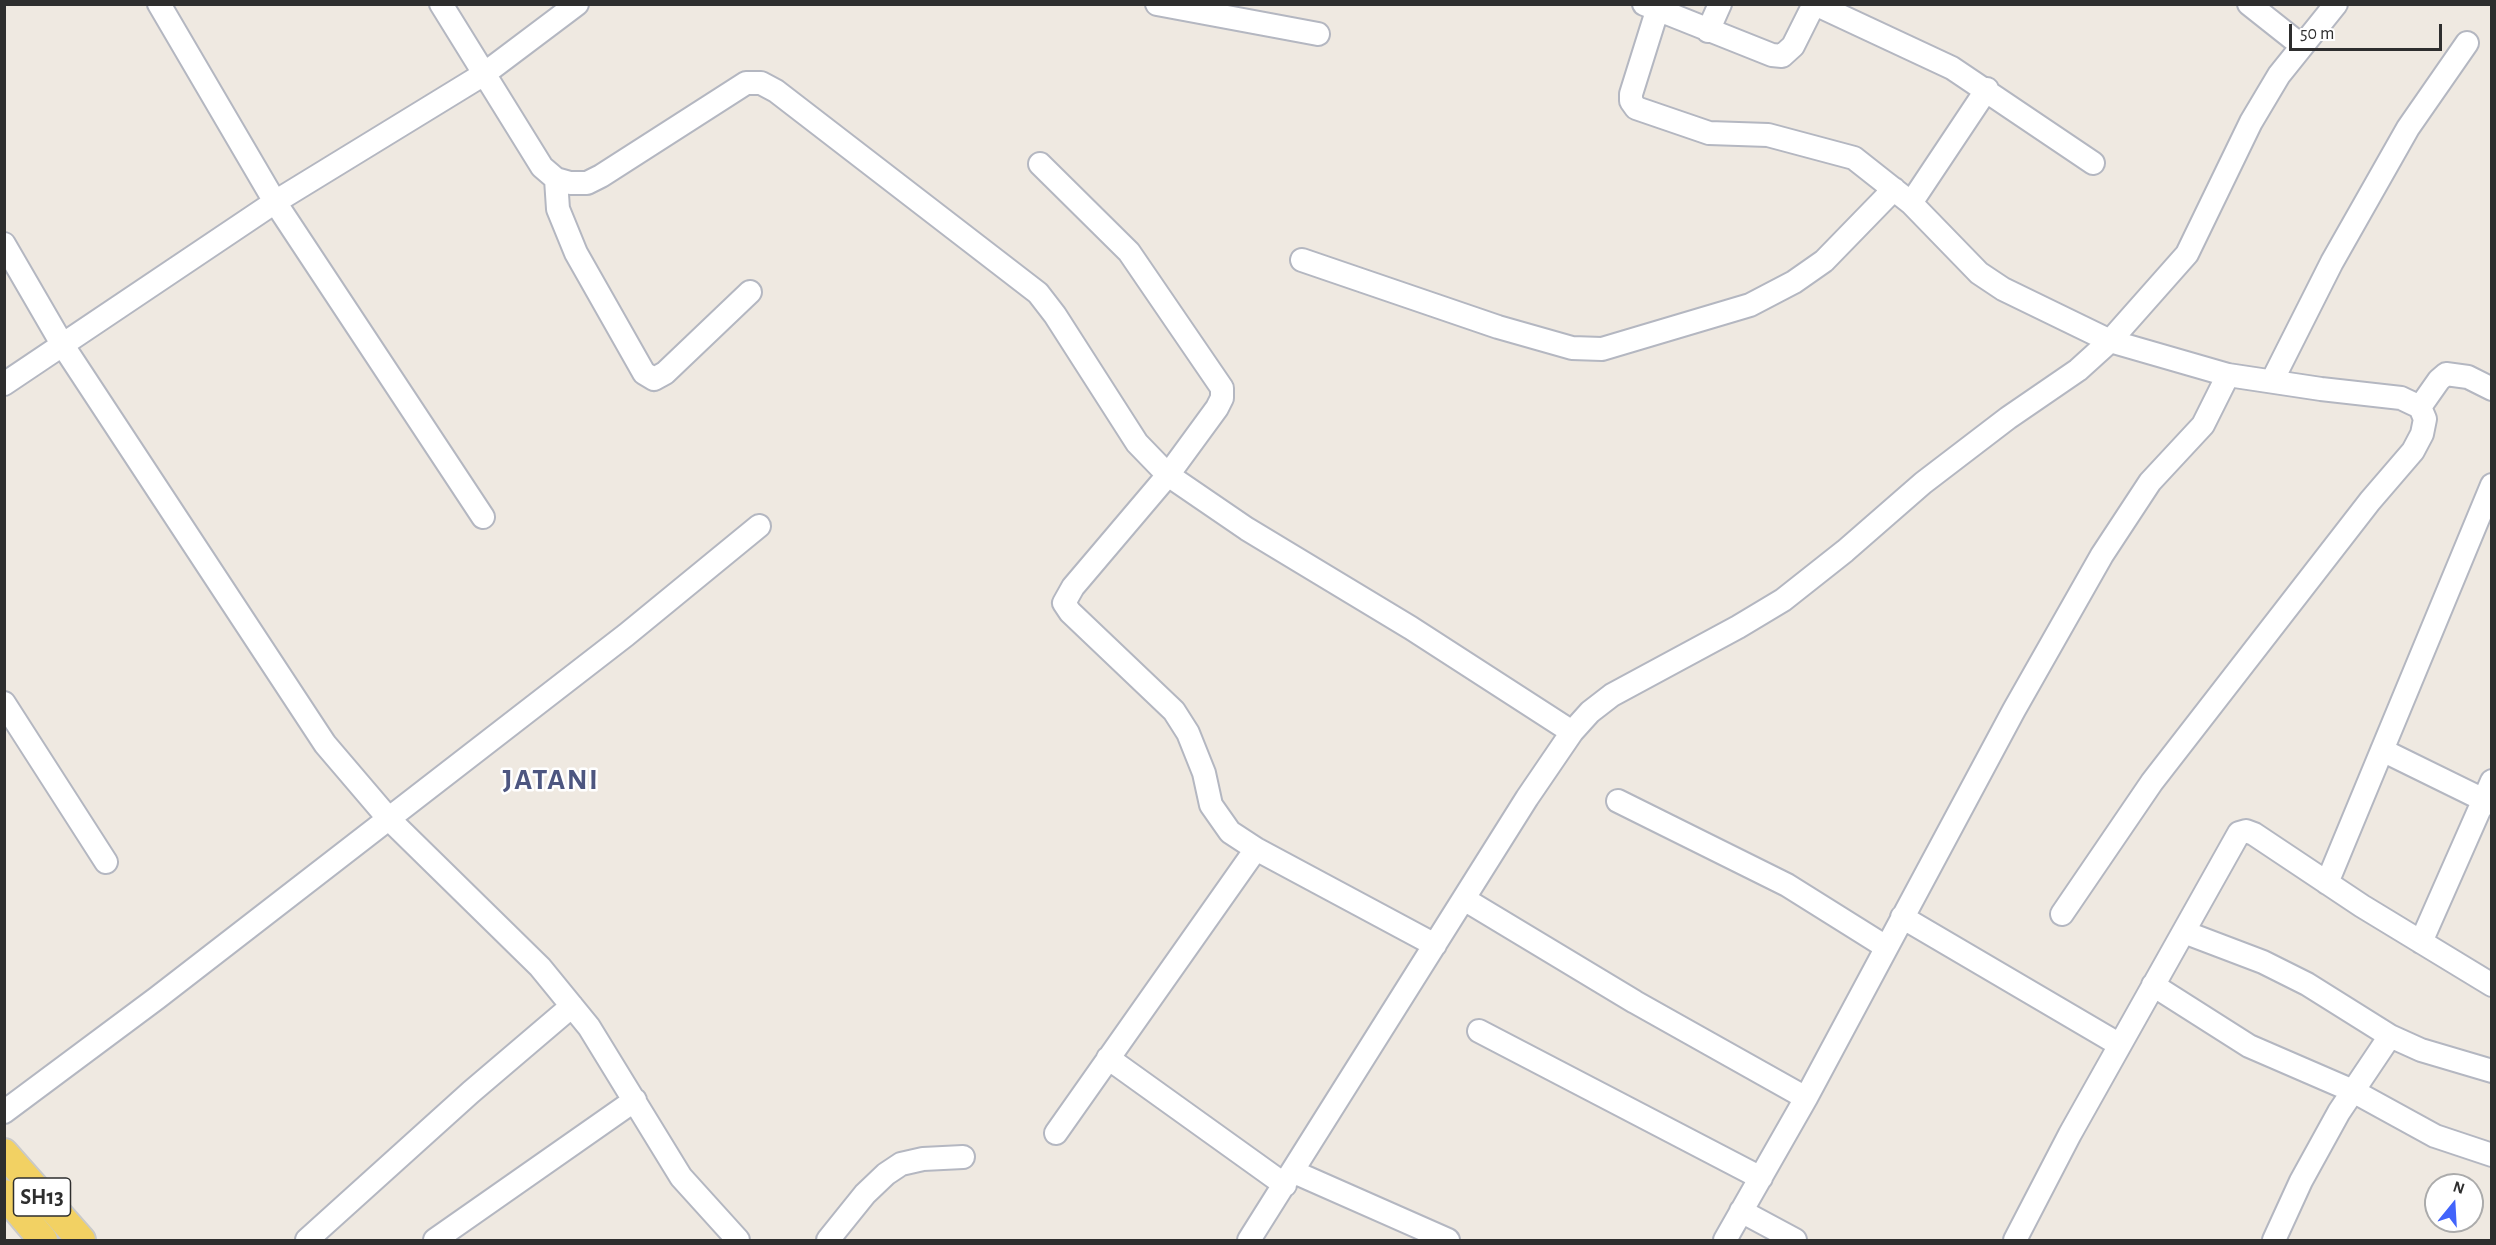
<!DOCTYPE html>
<style>
body{margin:0}
#map{position:relative;width:2496px;height:1245px;overflow:hidden;background:#efe9e1;font-family:"Alegreya Sans",sans-serif}
canvas{display:block}
.frame{position:absolute;inset:0;border:6px solid #2e2e2e;pointer-events:none}
.north{position:absolute;left:2424px;top:1173px;width:60px;height:60px;box-sizing:border-box;background:#fff;border:2px solid #ababab;border-radius:50%;rotate:18deg;font-size:16px;font-weight:700;line-height:24px;text-align:center;color:#2e2e2e}
.north::after{content:'';display:block;margin:auto;width:21px;height:27px;background:#4264fb;clip-path:polygon(50% 0,100% 100%,50% 72%,0 100%)}
.scale{position:absolute;left:2289px;top:24px;width:153px;height:27px;box-sizing:border-box;border:3px solid #2e2e2e;border-top:0;padding-left:8px;font-size:18px;line-height:21px;white-space:nowrap;color:#2e2e2e;-webkit-text-stroke:4px #fff;paint-order:stroke}
</style>
<div id="map">
<canvas width="2496" height="1245"></canvas>
<div class="frame"></div>
<div class="north">N</div>
<div class="scale">50 m</div>
</div>
<script>
const ctx = document.querySelector('canvas').getContext('2d');
ctx.lineJoin = 'round';
const shape = rows => new Path2D(rows.map(r => 'M' + r).join(''));
function strokePath(path, color, width, dash) { ctx.strokeStyle = color; ctx.lineWidth = width; ctx.lineCap = dash ? 'butt' : 'round'; ctx.setLineDash(dash || []); ctx.stroke(path); }
function drawText(font, color, halo, rows, align = 'center') {
  ctx.font = font + ' "Alegreya Sans",sans-serif'; ctx.lineWidth = 5; ctx.setLineDash([]); ctx.textBaseline = 'middle'; ctx.strokeStyle = halo; ctx.fillStyle = color; for (const [text, x, y, turn = 0] of rows) {
    ctx.save(); ctx.translate(x, y); ctx.rotate((+turn || 0) * Math.PI / 180); ctx.textAlign = isNaN(turn) ? turn : align; if (halo) ctx.strokeText(text, 0, 0); ctx.fillText(text, 0, 0); ctx.restore();
  }
}
const minor = shape([
 [159,4,275,202,483,517],
 [441,4,542,167,556,179,570,183,587,183,601,176,746,83,761,83,776,91,1038,293,1055,315,1137,443,1168,475,1247,529,1411,628,1572,732],
 [1157,4,1318,34],
 [1644,4,1772,55,1782,56,1793,46,1814,4],
 [1815,4,1952,68,2093,163],
 [2249,4,2302,46],
 [1657,11,1631,94,1631,101,1636,108,1709,133,1768,135,1854,158,1911,203,1979,273,2003,289,2110,341,2228,375,2321,389,2401,398,2420,407,2425,419,2422,434,2413,451,2370,501,2152,782,2062,914],
 [1708,31,1720,4],
 [1040,164,1129,252,1222,388,1222,398,1217,408,1168,475,1073,587,1064,603,1070,612,1174,711,1188,733,1204,773,1211,805,1230,832,1256,849,1435,945],
 [556,179,558,209,576,253,644,373,654,379,665,373,750,292],
 [1911,203,1987,89],
 [4,244,62,344,325,744,389,819,540,967,589,1027,681,1177,738,1240],
 [1302,260,1498,327,1572,348,1602,349,1750,305,1794,282,1824,261,1894,189],
 [2272,381,2332,262,2408,128,2467,43],
 [4,384,275,202,484,74,577,4],
 [2420,407,2439,380,2446,374,2468,377,2492,389],
 [4,703,106,862],
 [2382,750,2492,804],
 [1618,801,1787,885,1886,947],
 [2327,883,2492,485],
 [1464,899,1635,1002,1806,1098],
 [1902,917,2120,1045],
 [2184,932,2263,962,2307,984,2390,1036,2421,1050,2492,1071],
 [2421,942,2492,781],
 [2153,985,2249,1046,2353,1091,2435,1136,2492,1155],
 [1479,1031,1761,1178],
 [1108,1058,1285,1185],
 [4,1112,157,998,626,635,759,526],
 [1056,1133,1256,849],
 [1294,1172,1448,1240],
 [1741,1211,1795,1240],
 [307,1240,471,1092,572,1006],
 [435,1240,635,1100],
 [828,1240,865,1194,886,1174,901,1164,923,1159,963,1157],
 [1249,1240,1527,798,1572,732,1590,712,1612,695,1738,627,1783,600,1845,551,1923,483,2008,418,2078,370,2110,341,2187,254,2251,122,2279,75,2336,4],
 [1725,1240,1806,1098,2014,710,2102,555,2150,482,2203,425,2228,375],
 [2015,1240,2070,1134,2239,833,2246,831,2254,834,2362,906,2492,985],
 [2274,1240,2301,1181,2339,1112,2390,1036]
]);
const major = shape([
 [4,1153,81,1240],
 [4,1194,43,1240]
]);
strokePath(minor, '#b4b7c1', 26);
strokePath(major, '#c9c9c9', 32);
strokePath(minor, '#fff', 22);
strokePath(major, '#f2d163', 28);
for (const [x, y, w] of [
 [42,1197,57]
]) { const box = new Path2D(); box.roundRect(x - w / 2, y - 19, w, 38, 4.5); ctx.fillStyle = '#fff'; ctx.fill(box); strokePath(box, '#2e2e2e', 1.5); }
drawText('bold 22px', '#2e2e2e', null, [
 ["SH13",42,1197]
]);
ctx.letterSpacing = '1.5px';
drawText('bold 30px', '#4d5680', '#fff', [
 ["JATANI",551,780]
]);
ctx.letterSpacing = '0px';
</script>
